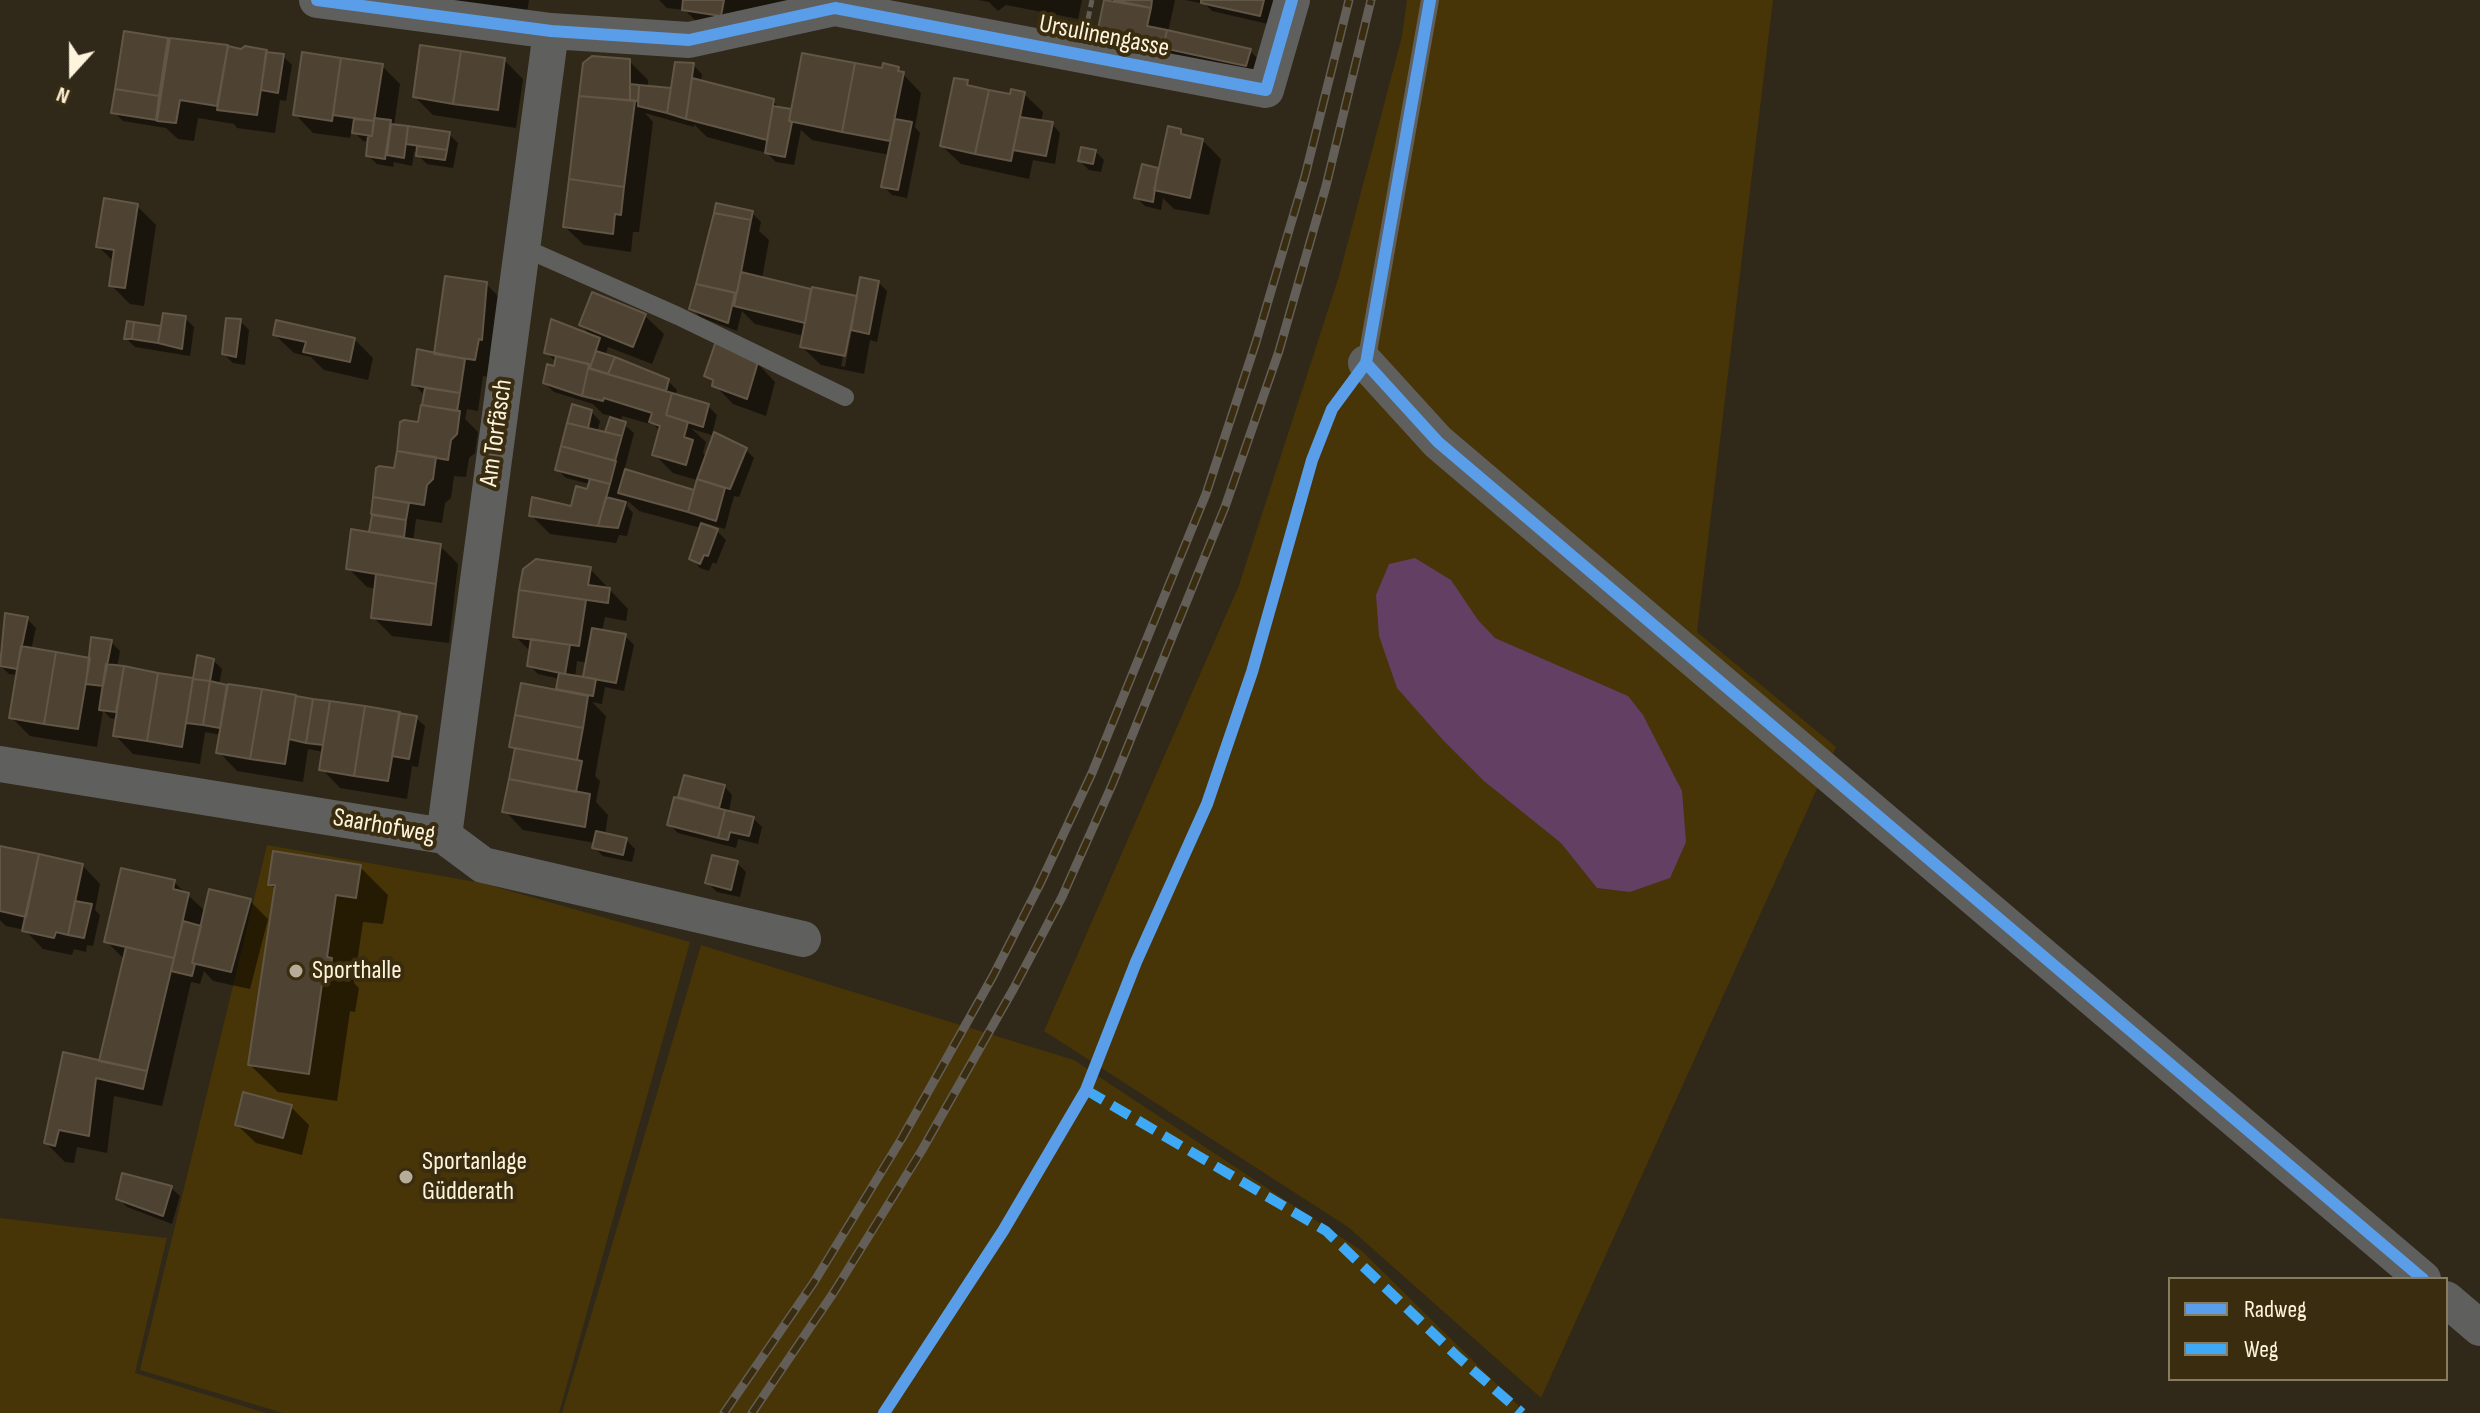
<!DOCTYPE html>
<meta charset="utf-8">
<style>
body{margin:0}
#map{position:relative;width:2480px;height:1413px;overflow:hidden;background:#302818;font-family:"Sofia Sans Condensed",sans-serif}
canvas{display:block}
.legend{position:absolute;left:2168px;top:1277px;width:280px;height:104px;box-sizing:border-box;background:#3a2c0e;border:2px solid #887c60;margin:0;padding:10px 14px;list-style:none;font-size:24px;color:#fef3dc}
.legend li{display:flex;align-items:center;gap:16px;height:40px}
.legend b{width:40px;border:2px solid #887c60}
.north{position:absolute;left:32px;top:32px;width:80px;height:80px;-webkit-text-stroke:6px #3a2c0e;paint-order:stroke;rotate:201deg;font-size:22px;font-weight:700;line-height:32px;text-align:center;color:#fef3dc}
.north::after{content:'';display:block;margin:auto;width:28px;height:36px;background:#fef3dc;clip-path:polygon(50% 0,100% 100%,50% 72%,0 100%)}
</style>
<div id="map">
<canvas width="2480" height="1413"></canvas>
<ul class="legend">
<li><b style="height:10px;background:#5a9eea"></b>Radweg</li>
<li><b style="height:10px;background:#3fa9f5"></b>Weg</li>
</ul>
<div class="north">N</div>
</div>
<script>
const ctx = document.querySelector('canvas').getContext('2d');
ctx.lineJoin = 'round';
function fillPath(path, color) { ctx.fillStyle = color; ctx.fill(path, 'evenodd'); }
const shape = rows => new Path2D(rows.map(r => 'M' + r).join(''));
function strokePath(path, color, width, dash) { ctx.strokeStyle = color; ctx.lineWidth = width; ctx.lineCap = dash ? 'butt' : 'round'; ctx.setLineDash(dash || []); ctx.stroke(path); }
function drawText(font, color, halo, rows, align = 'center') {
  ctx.font = font + ' "Sofia Sans Condensed",sans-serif'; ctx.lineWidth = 8; ctx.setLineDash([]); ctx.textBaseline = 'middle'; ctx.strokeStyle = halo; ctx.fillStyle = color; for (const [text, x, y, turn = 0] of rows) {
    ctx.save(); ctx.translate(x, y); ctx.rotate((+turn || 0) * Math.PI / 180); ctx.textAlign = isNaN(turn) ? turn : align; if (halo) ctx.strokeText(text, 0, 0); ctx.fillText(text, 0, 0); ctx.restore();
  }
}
fillPath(shape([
 [1407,0,1773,0,1697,632,1836,747,1541,1398,1348,1227,1044,1031,1239,585,1339,276,1402,36],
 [267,845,482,883,690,942,559,1413,283,1413,140,1370],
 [701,945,1074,1060,1362,1251,1526,1413,562,1413],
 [0,1218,167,1238,135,1373,266,1413,0,1413]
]), '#473407');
fillPath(shape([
 [1415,558,1451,580,1478,620,1495,638,1628,696,1643,715,1682,791,1686,842,1670,878,1630,892,1597,888,1561,843,1484,781,1443,740,1397,688,1379,636,1376,595,1389,564]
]), '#623f63');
fillPath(shape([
 [445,0,529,0,526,18],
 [659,0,856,0,703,28,685,10,667,8],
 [978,0,1082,0,1078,19,1006,5,998,11,989,2],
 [1106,0,1175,0,1168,32,1250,51,1259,60,1255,74,1118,52,1099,33],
 [1185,0,1285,0,1268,24,1212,11,1205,4],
 [167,40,171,44,172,40,283,56,292,65,286,101,280,100,275,133,237,128,234,124,198,118,194,141,178,139,166,128,123,121,114,112],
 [303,54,382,66,400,84,394,126,449,134,458,143,453,168,427,164,418,155,418,152,414,152,412,166,394,162,393,167,377,164,368,155,370,142,363,141,355,133,351,133,350,138,313,133,295,114],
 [504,60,523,79,516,128,433,115,415,97],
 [629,61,648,80,648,88,673,90,693,65,702,74,701,82,773,101,781,110,792,114,883,70,898,69,921,93,915,127,920,133,907,198,892,195,883,186,890,155,812,140,801,130,794,165,776,162,767,153,707,137,694,124,694,127,645,113,653,122,639,232,633,232,631,252,584,245,565,227,585,64],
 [967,82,973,88,1012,96,1024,94,1043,112,1041,122,1052,124,1060,133,1055,164,1033,160,1029,179,961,164,942,146],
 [1180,131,1187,137,1202,140,1221,159,1209,215,1174,209,1163,198,1161,210,1145,206,1136,197,1157,170,1160,172],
 [1095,151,1104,160,1101,172,1089,170,1080,161],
 [718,205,752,213,761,222,759,231,769,240,762,279,858,298,878,282,887,291,877,342,870,340,864,374,821,365,802,347,804,336,755,324,742,311,737,331,700,317,692,308],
 [851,319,854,320,845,367,841,366],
 [137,206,156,225,144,306,130,304,111,285,114,262,98,246],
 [486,284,505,303,494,378,483,376,478,411,467,409,465,419,478,432,475,453,469,458,466,477,454,476,451,498,445,503,442,523,416,519,413,541,440,546,458,564,449,643,392,636,373,617,376,589,367,587,348,568,371,535,375,497,396,471,420,424,425,396,414,384],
 [645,316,664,334,652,364,608,347,605,356,668,381,677,390,675,396,708,406,717,415,712,434,745,449,754,458,739,497,734,496,725,529,708,524,707,527,717,531,726,540,716,564,713,562,709,571,700,568,692,559,701,528,639,511,628,501,627,506,633,513,627,536,619,535,616,543,550,534,531,515,572,509,588,491,590,484,566,478,557,469,591,412,600,421,597,432,607,435,612,416,603,414,593,404,554,392,545,383,555,368,556,362,546,352,594,338,581,325],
 [622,416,654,425,661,432,655,455,673,473,700,481,696,495,693,491,624,471,634,433,621,422],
 [692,429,715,436,708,458,703,453,706,442],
 [185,318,194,327,190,356,135,347,126,338,163,328],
 [240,321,249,330,245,365,233,363,224,354],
 [275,335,354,339,373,358,368,380,324,370,311,357,294,353],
 [757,363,775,382,766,416,733,404,706,376],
 [590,569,628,609,626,621,605,617,602,632,625,636,634,645,624,691,605,687,602,704,592,702,606,716,595,776,600,781,596,802,608,815,605,835,626,840,635,849,632,862,603,856,594,847,595,843,523,830,505,811,516,751,511,746,562,693,558,689,560,679,538,674,529,665,531,652,515,636,525,570],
 [577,661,588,663,585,679,575,677],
 [27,619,36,628,31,650,91,660,111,642,120,651,117,667,194,681,213,660,222,669,219,685,416,718,425,726,418,767,412,766,407,799,340,788,322,769,324,752,308,749,303,782,237,771,219,752,221,735,205,732,200,764,133,754,115,735,117,719,110,718,103,710,97,747,30,736,11,717,18,675,9,674,0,665],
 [685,777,724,786,732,795,729,812,753,818,762,827,758,844,738,839,736,848,678,833,669,824,680,799],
 [0,848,82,865,100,884,95,910,100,915,93,946,87,945,86,952,74,949,72,955,43,949,25,930,6,926,0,920],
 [737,863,746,872,740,897,717,892,708,883],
 [360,867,388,895,383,924,363,922,354,983,359,988,355,1012,350,1011,337,1101,278,1092,250,1065,276,890,270,884],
 [174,882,206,912,250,901,268,919,250,989,213,981,204,971,200,984,191,982,162,1106,114,1096,107,1153,77,1147,74,1163,65,1162,46,1143,101,1062,125,960,106,941],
 [291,1107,309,1125,302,1155,256,1143,237,1125],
 [171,1188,180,1196,172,1224,127,1207,118,1198]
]), '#0007');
const building = shape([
 [683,0,724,0,721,16,682,10,683,0],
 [1104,0,1151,8,1147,26,1167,30,1163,48,1097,34,1104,0],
 [1114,0,1152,0,1151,8,1114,0],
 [1201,0,1264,0,1260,16,1201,3,1201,0],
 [1167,30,1251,49,1246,66,1163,48,1167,30],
 [124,31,168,38,159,96,115,89,124,31],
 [170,38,228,45,217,106,180,100,176,123,157,121,170,38],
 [420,45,461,51,453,104,413,97,420,45],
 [228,46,241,49,245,46,267,50,257,115,217,110,228,46],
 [461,51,505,58,498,110,453,104,461,51],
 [266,52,284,54,278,93,261,90,266,52],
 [302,52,341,58,332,121,293,115,302,52],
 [802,53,855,63,842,132,789,121,802,53],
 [592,56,630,59,630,100,579,96,583,63,592,56],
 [341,58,383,64,374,121,333,115,341,58],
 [675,62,694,63,686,119,667,113,675,62],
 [855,63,882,68,883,63,899,67,898,71,904,72,890,141,842,132,855,63],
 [692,78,774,99,767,140,686,119,692,78],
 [954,78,968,80,967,85,989,90,975,154,940,146,954,78],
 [630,84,639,85,638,101,630,100,630,84],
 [639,85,671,88,667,113,638,106,639,85],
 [115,89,159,96,156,120,111,113,115,89],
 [1011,89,1025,92,1011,161,975,154,989,90,1010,94,1011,89],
 [579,96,635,101,624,187,569,179,579,96],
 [773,106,791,109,789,121,792,122,785,157,765,153,773,106],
 [1020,117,1053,122,1046,156,1013,150,1020,117],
 [374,118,391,120,385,159,366,156,368,136,372,136,374,118],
 [354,119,374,121,372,136,352,133,354,119],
 [895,119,912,122,898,190,881,187,895,119],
 [391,124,408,126,404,158,387,155,391,124],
 [408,126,450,132,447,150,406,144,408,126],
 [1168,126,1181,129,1181,134,1203,139,1190,198,1154,190,1168,126],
 [417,146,447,150,445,160,416,156,417,146],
 [1081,147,1096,150,1093,164,1078,161,1081,147],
 [1142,164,1158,168,1153,202,1134,198,1142,164],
 [569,179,624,187,621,215,615,214,613,234,563,227,569,179],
 [104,198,138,204,125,288,109,286,114,250,96,247,104,198],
 [716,203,753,211,751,220,714,213,716,203],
 [714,213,751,220,737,293,696,284,714,213],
 [741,272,811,289,805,323,734,306,741,272],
 [445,276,487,282,482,340,479,339,475,360,434,354,445,276],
 [860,277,879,281,869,334,851,330,860,277],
 [696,284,735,293,728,323,689,309,696,284],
 [812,287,857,296,845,356,800,347,812,287],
 [592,292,646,314,633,347,579,325,592,292],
 [163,313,186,316,182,349,158,343,163,313],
 [226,318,241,319,236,357,222,354,226,318],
 [551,319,600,338,591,365,544,353,551,319],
 [276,320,355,338,350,362,303,352,306,342,273,335,276,320],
 [127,321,134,322,132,339,124,339,127,321],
 [134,322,161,326,158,343,132,339,134,322],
 [716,341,758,362,747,399,712,386,713,380,704,376,716,341],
 [417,349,465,359,460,393,412,385,417,349],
 [596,351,615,357,608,374,590,368,596,351],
 [556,356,589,364,582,396,543,383,547,364,554,366,556,356],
 [615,357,669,379,666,391,608,374,615,357],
 [589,364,590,369,672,393,666,415,688,422,684,437,693,440,686,465,652,455,660,426,649,422,652,413,604,398,603,401,582,396,589,364],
 [425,388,460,393,457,411,422,405,425,388],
 [672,393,709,404,703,427,666,415,672,393],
 [572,404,592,410,588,428,567,423,572,404],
 [421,405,460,411,457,434,451,440,448,460,397,451,400,422,404,420,418,422,421,405],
 [610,417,626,422,622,436,605,432,610,417],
 [567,423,622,436,615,461,561,446,567,423],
 [714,432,747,448,730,489,697,479,714,432],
 [561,446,616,461,610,484,555,470,561,446],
 [397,451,436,457,433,479,427,485,424,505,373,497,376,468,379,466,394,468,397,451],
 [625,469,694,490,688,512,618,493,625,469],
 [590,479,610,484,598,526,529,516,532,497,571,506,576,486,587,489,590,479],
 [697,479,725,488,716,521,688,512,697,479],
 [373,497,409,503,406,520,371,514,373,497],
 [606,497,626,502,618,528,598,526,606,497],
 [372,515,406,520,404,537,369,532,372,515],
 [701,523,718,529,708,556,704,555,700,564,689,559,701,523],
 [351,529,441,544,436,584,346,569,351,529],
 [536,559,591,567,588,585,610,588,608,603,519,590,523,569,536,559],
 [376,574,436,584,431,625,371,618,376,574],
 [519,590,586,600,579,646,513,637,519,590],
 [5,613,28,617,17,669,0,666,5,613],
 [592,628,626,634,616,683,583,677,592,628],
 [91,637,112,640,103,686,86,684,91,637],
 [531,639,570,645,565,674,527,666,531,639],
 [21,646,56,652,44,724,9,718,21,646],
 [56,652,90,658,78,729,44,724,56,652],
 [197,655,214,659,210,681,193,679,197,655],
 [106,664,124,666,116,712,99,710,106,664],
 [124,666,158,673,147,741,113,736,124,666],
 [158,673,193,678,182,747,147,741,158,673],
 [559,673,596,679,593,696,556,689,559,673],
 [193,679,210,681,203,725,186,723,193,679],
 [210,681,227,685,220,728,203,725,210,681],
 [521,683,588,696,583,728,515,715,521,683],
 [228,684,262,689,250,759,216,753,228,684],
 [262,689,296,695,285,764,250,759,262,689],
 [296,696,313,699,306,743,289,739,296,696],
 [313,699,330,701,323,745,306,743,313,699],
 [330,701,365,706,354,776,319,770,330,701],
 [365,706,400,712,388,781,354,776,365,706],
 [399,713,417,716,409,759,392,756,399,713],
 [515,715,583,728,577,760,509,747,515,715],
 [515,748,582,761,576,792,509,779,515,748],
 [684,775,725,785,719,808,678,797,684,775],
 [509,779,590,794,585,827,502,812,509,779],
 [674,797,725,810,718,838,667,825,674,797],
 [725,810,754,817,749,836,730,832,728,840,718,838,725,810],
 [596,831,627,838,623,855,592,848,596,831],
 [0,846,39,854,26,917,0,911,0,846],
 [273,851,361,865,356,898,336,895,327,957,332,958,328,985,322,984,309,1074,248,1065,275,885,268,885,273,851],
 [39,854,83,864,68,935,56,932,54,938,22,931,39,854],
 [712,855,738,861,731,890,705,883,712,855],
 [121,868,175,880,173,889,189,893,174,958,104,942,121,868],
 [209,889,251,899,231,972,192,963,209,889],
 [75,901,92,904,84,938,68,935,75,901],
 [183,921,201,926,192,963,195,964,192,976,171,971,183,921],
 [126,947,174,958,147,1071,99,1061,126,947],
 [63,1052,147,1071,143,1089,96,1078,89,1136,59,1130,55,1146,44,1143,63,1052],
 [243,1092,292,1105,283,1138,235,1125,243,1092],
 [122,1173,172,1186,163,1216,116,1199,122,1173]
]);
fillPath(building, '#4e4232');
strokePath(building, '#625646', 2);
strokePath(shape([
 [1088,19,1092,0]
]), '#615e59', 5, [8, 4]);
strokePath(shape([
 [522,247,678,316,845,397],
 [1366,363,1430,0]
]), '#5f5f5e', 18);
strokePath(shape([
 [317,0,551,31,689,40,835,8,1266,90,1292,0],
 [1366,363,1438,442,2423,1279],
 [0,764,444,836,483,865,803,939],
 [444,836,551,31],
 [2446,1299,2480,1328]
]), '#5f5f5e', 36);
const rail = shape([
 [724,1413,814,1282,902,1138,993,976,1040,884,1092,773,1206,494,1256,342,1305,176,1349,0],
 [752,1413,834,1292,922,1150,1014,988,1062,897,1112,785,1225,507,1279,351,1326,186,1371,0]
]);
strokePath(rail, '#635f58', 9);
strokePath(rail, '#3a2c0e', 6, [18]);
strokePath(shape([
 [1086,1090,1326,1231,1459,1358,1522,1413]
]), '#3fa9f5', 10, [20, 10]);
strokePath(shape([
 [317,0,551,31,689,40,835,8,1266,90,1292,0],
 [1366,363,1438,442,2423,1279],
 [884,1413,1003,1231,1086,1090,1136,962,1207,804,1252,672,1312,460,1332,409,1366,363,1430,0]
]), '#5a9eea', 12);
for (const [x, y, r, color] of [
 [296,971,8,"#b6ac97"],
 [406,1177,8,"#b6ac97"]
]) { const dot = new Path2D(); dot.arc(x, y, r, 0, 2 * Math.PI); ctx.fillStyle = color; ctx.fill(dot); strokePath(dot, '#3a2c0e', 3); }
drawText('26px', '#fef3dc', '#3a2c0e', [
 ["Ursulinengasse",1104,37,11],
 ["Am Torfäsch",497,433,-82],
 ["Saarhofweg",384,827,10]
]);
drawText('26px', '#fef3dc', '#3a2c0e', [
 ["Sporthalle",312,971],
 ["Sportanlage",422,1162],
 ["Güdderath",422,1192]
], 'left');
</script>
